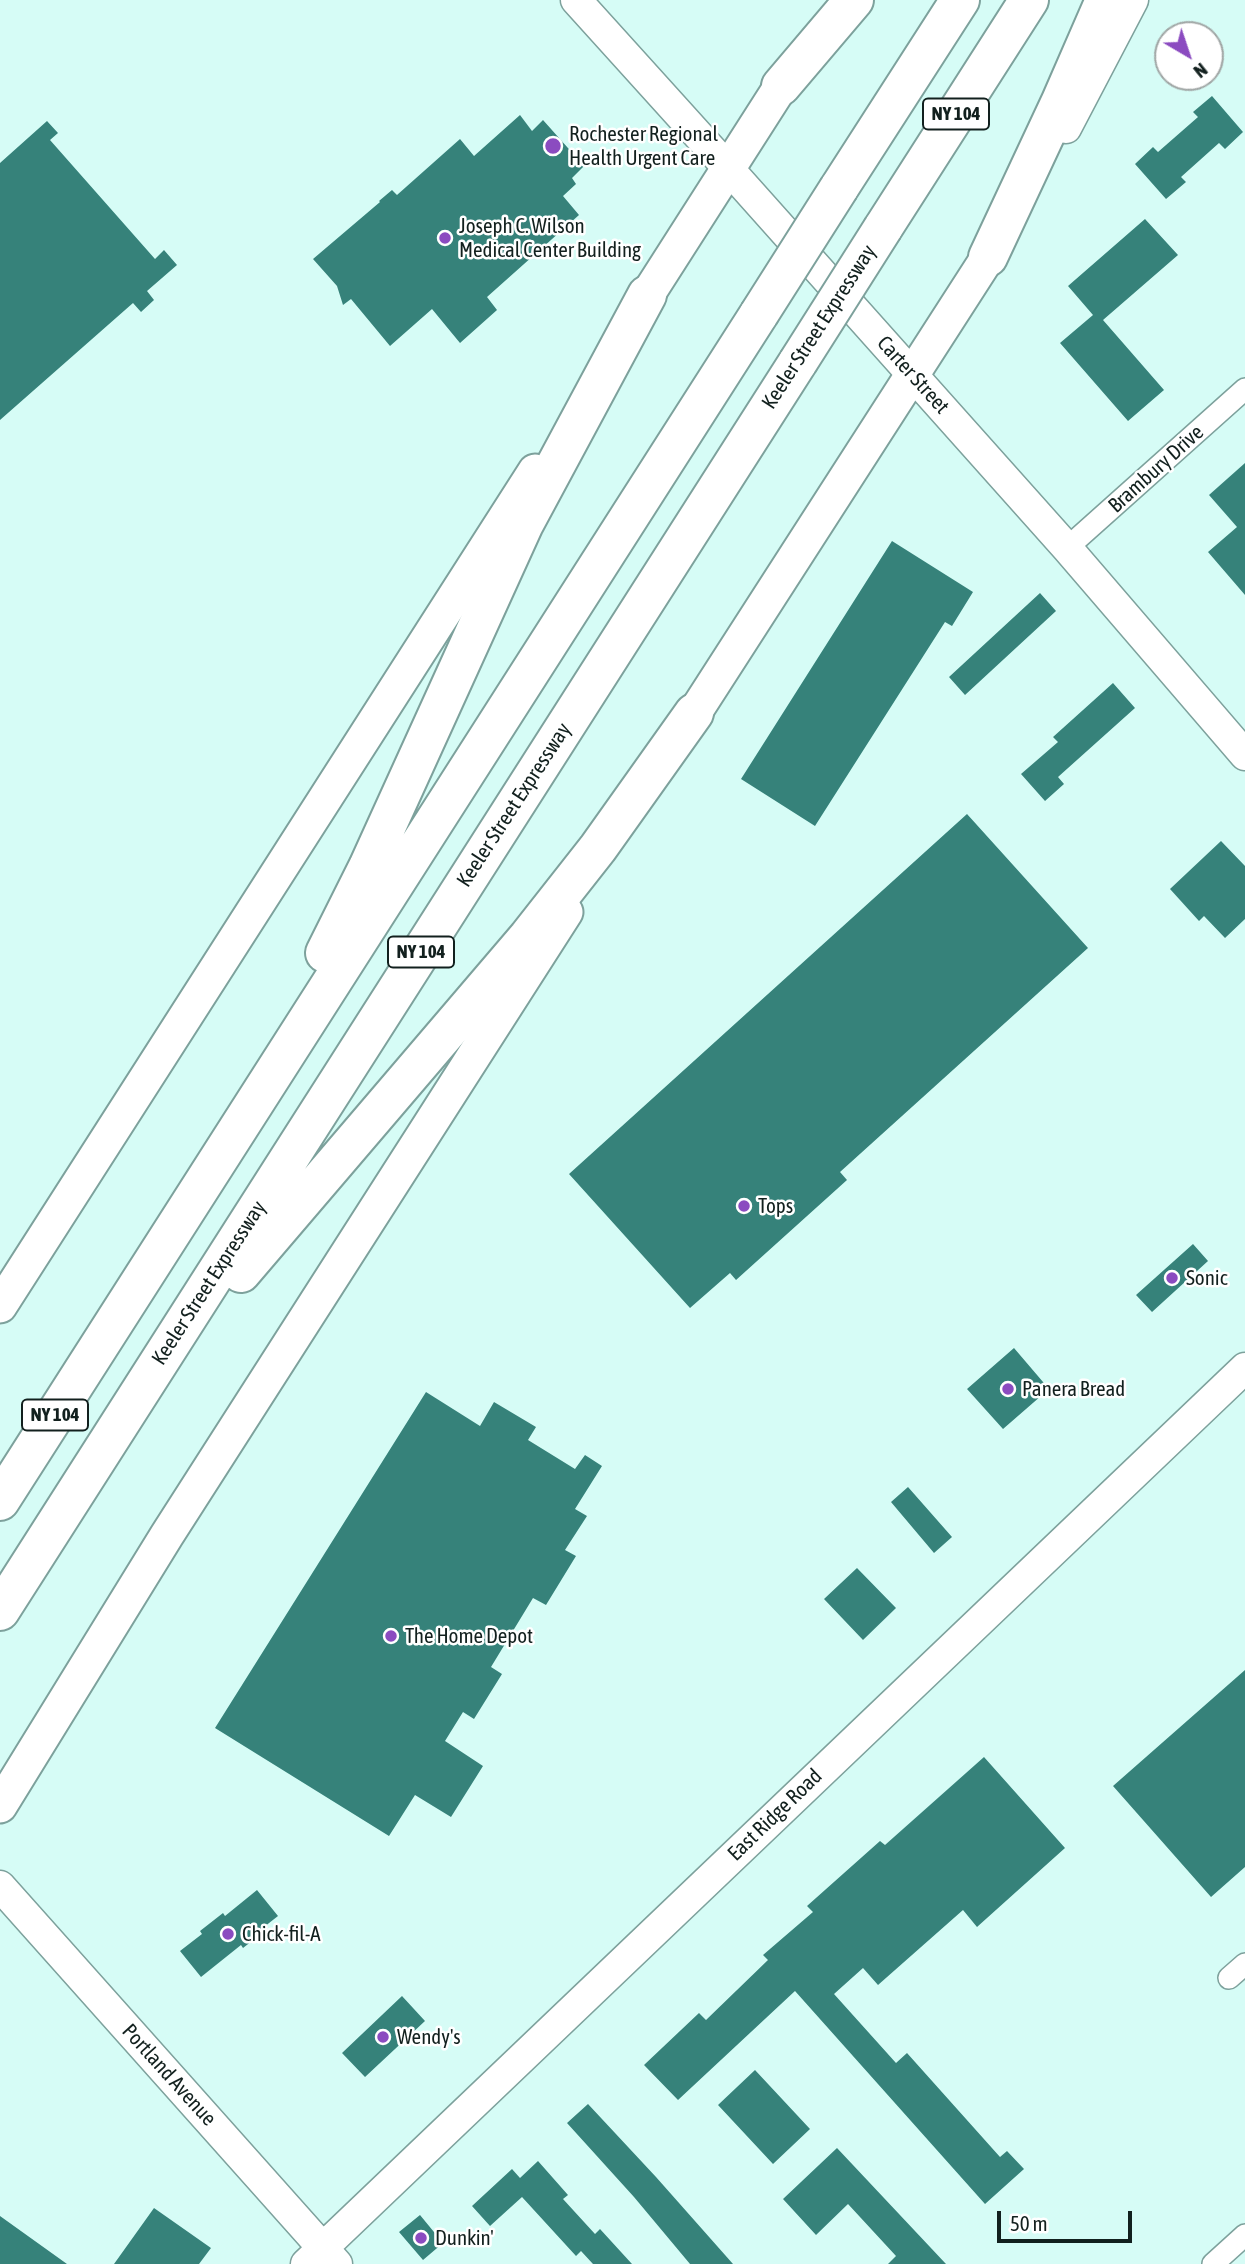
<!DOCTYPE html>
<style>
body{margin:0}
#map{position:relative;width:1245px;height:2264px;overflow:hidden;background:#d6fcf6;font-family:"Asap Condensed",sans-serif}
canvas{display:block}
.north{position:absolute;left:1154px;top:21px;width:70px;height:70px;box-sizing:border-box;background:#fff;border:2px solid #a0a6a5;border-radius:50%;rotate:141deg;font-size:19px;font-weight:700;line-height:28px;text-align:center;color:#12201e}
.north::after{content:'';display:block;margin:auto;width:24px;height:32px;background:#8b4bc0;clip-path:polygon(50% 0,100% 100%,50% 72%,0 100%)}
.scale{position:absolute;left:997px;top:2211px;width:135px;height:32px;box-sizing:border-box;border:4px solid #12201e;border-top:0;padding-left:9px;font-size:21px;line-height:24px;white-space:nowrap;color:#12201e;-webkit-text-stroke:5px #fff;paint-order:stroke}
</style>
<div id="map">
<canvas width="1245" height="2264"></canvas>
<div class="north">N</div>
<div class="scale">50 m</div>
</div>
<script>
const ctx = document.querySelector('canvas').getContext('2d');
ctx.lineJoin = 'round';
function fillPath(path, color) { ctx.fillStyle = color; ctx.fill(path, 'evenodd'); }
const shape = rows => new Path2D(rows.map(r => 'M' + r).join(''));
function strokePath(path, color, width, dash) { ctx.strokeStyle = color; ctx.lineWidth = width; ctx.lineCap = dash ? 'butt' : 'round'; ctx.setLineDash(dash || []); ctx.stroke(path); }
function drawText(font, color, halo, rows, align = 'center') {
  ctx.font = font + ' "Asap Condensed",sans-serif'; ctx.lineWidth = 5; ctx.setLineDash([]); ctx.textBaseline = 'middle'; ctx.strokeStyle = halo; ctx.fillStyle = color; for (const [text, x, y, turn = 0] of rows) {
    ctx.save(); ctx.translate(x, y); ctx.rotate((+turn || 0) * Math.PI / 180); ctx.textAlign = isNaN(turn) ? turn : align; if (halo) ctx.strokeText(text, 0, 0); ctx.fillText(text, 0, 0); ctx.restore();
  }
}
fillPath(shape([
 [1212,96,1243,132,1225,149,1219,143,1181,177,1186,182,1166,199,1135,164,1153,147,1158,152,1198,117,1193,112],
 [520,115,532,131,543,120,584,166,572,178,576,184,563,196,579,215,487,297,497,310,460,343,432,309,390,346,351,299,343,305,337,286,313,259,380,202,379,201,392,190,397,195,460,139,474,156],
 [47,121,58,133,50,140,155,259,164,250,177,265,147,291,154,300,141,312,133,303,0,420,0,163],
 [1145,219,1178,255,1103,320,1164,390,1128,421,1060,343,1093,315,1068,286],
 [1245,463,1245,595,1208,552,1237,527,1209,495],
 [892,541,973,592,952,626,945,622,815,826,741,779],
 [1040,593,1056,611,965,695,949,677],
 [1113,683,1135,708,1058,777,1064,784,1045,801,1021,774,1058,742,1053,737],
 [967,814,1088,948,840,1172,847,1180,736,1280,730,1273,690,1308,569,1174],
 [1221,841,1245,866,1245,919,1225,938,1204,916,1199,921,1170,889],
 [1193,1244,1208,1261,1152,1312,1136,1295],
 [1014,1348,1049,1389,1003,1429,967,1389],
 [426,1392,480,1426,494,1402,536,1427,528,1440,575,1469,585,1455,602,1466,575,1509,587,1516,565,1550,576,1556,546,1605,533,1598,491,1667,502,1674,474,1719,463,1712,445,1741,483,1766,451,1817,415,1795,389,1836,215,1728],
 [908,1487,952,1537,934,1553,891,1502],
 [857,1568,896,1608,863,1640,824,1599],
 [1245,1670,1245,1867,1211,1897,1113,1786],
 [984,1757,1065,1848,977,1927,963,1910,878,1985,863,1968,834,1994,896,2063,907,2053,1000,2157,1007,2151,1024,2169,985,2204,795,1991,678,2100,644,2065,699,2013,706,2020,768,1960,763,1955,813,1912,807,1906,880,1841,885,1845],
 [257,1890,278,1916,255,1934,257,1937,243,1948,241,1945,201,1977,180,1951,202,1934,200,1931,223,1913,225,1916],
 [402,1996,425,2021,365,2077,342,2053],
 [755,2070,810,2129,773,2164,718,2105],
 [588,2104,656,2177,733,2264,690,2264,634,2197,567,2123],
 [837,2148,946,2264,888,2264,896,2256,848,2204,816,2235,783,2199],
 [538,2161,568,2195,563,2199,595,2234,600,2229,632,2264,593,2264,581,2251,576,2256,522,2197,490,2226,472,2206,512,2169,520,2178],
 [154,2208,211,2248,199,2264,114,2264],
 [420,2215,443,2243,423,2260,399,2232],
 [0,2216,67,2264,0,2264]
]), '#36827a');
const minor = shape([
 [1067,548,1245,389],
 [1229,1978,1245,1964],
 [1213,2264,1245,2235]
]);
const secondary = shape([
 [576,0,727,167,1067,548,1245,755],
 [1066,128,1133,0],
 [0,1886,337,2264],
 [306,2264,1245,1368]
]);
const primary = shape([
 [634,316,781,86],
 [681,734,988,257],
 [0,1306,535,471],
 [0,1806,167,1535,566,912]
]);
const motorway = shape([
 [781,86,854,0],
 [839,188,960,0],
 [883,228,1029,0],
 [988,257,1061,101,1105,0],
 [325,953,368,867,524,524,647,295],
 [241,1273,528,937,598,848,694,713],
 [0,1501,759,314],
 [0,1611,798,362]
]);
strokePath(minor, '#7da19c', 24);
strokePath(secondary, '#7da19c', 33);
strokePath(primary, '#7da19c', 37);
strokePath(motorway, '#7da19c', 42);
strokePath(minor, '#fff', 21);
strokePath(secondary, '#fff', 30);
strokePath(primary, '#fff', 33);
strokePath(motorway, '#fff', 38);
const motorwayBridge = shape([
 [759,314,839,188],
 [798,362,883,228]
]);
strokePath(motorwayBridge, '#7da19c', 42, []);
strokePath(motorwayBridge, '#fff', 38);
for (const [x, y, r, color] of [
 [553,146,9,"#8b4bc0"],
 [445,238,7,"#8b4bc0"],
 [744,1206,7,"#8b4bc0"],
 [1172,1278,7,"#8b4bc0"],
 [1008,1389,7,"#8b4bc0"],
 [391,1636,7,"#8b4bc0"],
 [228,1934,7,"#8b4bc0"],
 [383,2037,7,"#8b4bc0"],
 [421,2238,7,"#8b4bc0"]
]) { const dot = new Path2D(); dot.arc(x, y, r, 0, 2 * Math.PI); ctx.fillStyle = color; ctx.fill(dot); strokePath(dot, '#fff', 2.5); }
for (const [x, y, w] of [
 [956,114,66],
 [421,952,66],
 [55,1415,66]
]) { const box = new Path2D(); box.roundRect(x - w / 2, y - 15.5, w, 31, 5); ctx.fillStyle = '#fff'; ctx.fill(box); strokePath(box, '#12201e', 2); }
drawText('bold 19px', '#12201e', null, [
 ["NY 104",956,114],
 ["NY 104",421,952],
 ["NY 104",55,1415]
]);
drawText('21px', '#12201e', '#fff', [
 ["Rochester Regional",569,134],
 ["Health Urgent Care",569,158],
 ["Joseph C. Wilson",459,226],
 ["Medical Center Building",459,250],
 ["Tops",758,1206],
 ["Sonic",1186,1278],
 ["Panera Bread",1022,1389],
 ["The Home Depot",405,1636],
 ["Chick-fil-A",242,1934],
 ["Wendy's",397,2037],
 ["Dunkin'",435,2238]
], 'left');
drawText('21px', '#12201e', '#fff', [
 ["Keeler Street Expressway",819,327,-57],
 ["Carter Street",913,375,48],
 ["Brambury Drive",1156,469,-42],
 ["Keeler Street Expressway",514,805,-57],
 ["Keeler Street Expressway",209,1283,-57],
 ["East Ridge Road",775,1815,-44],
 ["Portland Avenue",169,2075,48]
]);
</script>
